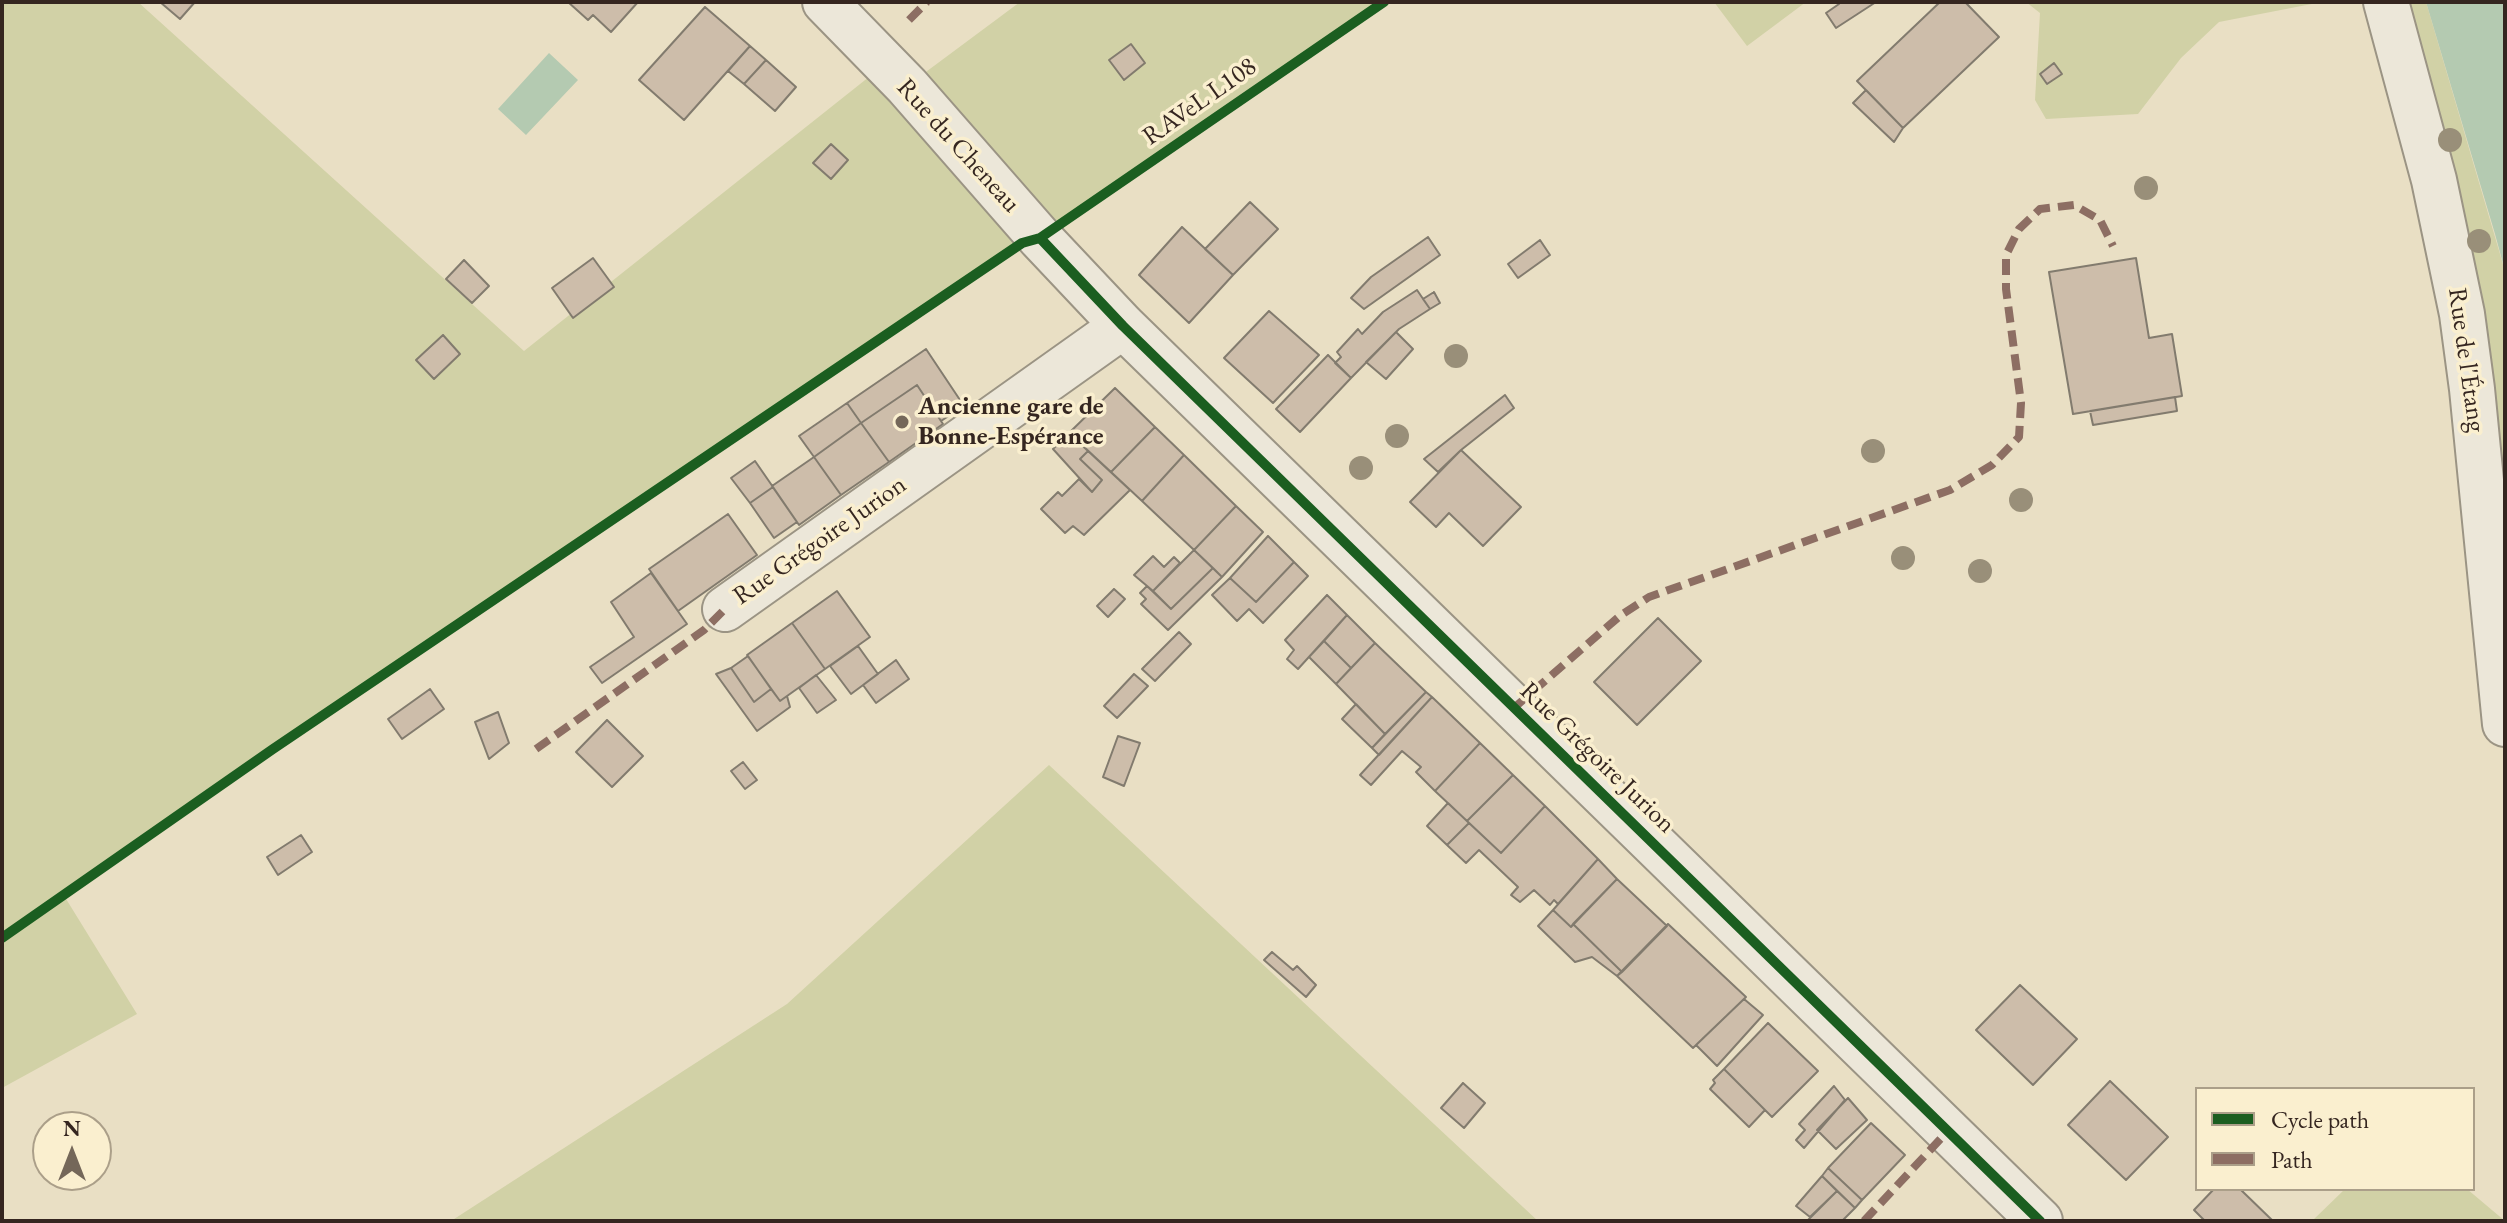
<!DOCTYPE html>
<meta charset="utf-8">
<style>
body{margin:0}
#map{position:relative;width:2507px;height:1223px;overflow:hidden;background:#e9dfc4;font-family:"EB Garamond",serif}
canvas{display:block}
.frame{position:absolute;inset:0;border:4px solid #352620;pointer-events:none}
.legend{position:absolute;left:2195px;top:1087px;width:280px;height:104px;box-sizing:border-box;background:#faefcf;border:2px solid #ab9f89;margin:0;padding:10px 14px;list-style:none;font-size:24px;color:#352620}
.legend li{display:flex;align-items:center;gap:16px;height:40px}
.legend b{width:40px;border:2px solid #ab9f89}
.north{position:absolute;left:32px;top:1111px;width:80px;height:80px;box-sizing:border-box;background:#faefcf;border:2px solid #ab9f89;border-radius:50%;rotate:0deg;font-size:22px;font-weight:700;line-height:32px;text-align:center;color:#352620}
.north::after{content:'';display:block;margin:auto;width:28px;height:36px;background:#746759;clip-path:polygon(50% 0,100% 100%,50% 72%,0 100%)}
</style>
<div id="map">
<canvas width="2507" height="1223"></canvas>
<div class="frame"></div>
<ul class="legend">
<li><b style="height:10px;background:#1b5e20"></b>Cycle path</li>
<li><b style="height:10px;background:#8d6e63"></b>Path</li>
</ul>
<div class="north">N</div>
</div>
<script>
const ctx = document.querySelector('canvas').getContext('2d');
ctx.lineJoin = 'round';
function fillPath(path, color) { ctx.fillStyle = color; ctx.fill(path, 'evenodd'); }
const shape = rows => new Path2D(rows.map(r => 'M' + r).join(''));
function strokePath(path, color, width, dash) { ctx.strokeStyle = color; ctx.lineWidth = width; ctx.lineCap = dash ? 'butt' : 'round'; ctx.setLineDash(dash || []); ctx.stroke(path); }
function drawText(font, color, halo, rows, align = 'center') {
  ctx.font = font + ' "EB Garamond",serif'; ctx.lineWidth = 7; ctx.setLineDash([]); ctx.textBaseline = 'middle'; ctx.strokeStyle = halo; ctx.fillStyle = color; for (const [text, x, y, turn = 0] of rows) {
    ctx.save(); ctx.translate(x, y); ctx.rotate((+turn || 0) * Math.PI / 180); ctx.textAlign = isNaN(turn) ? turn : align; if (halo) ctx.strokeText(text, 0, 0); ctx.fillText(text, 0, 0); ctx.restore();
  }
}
fillPath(shape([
 [2,2,138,2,524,351,884,65,907,86,1020,2,1384,2,1040,238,1022,244,273,749,63,894,137,1014,2,1088],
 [1714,2,1806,2,1747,46],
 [2026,2,2322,2,2219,22,2181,58,2138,114,2046,119,2035,100,2040,13],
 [2386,2,2426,2,2505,271,2505,724,2472,389],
 [1049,765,1538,1221,451,1221,787,1004],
 [2345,1189,2467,1189,2505,1221,2312,1221]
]), '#d1d1a6');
fillPath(shape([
 [2426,2,2505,2,2505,271,2495,234],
 [549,53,578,80,526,135,498,109]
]), '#b4cab1');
const building = shape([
 [160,2,195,2,180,19,160,2],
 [568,2,638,2,611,32,593,15,588,20,568,2],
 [1837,2,1876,2,1836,28,1826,13,1839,4,1837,2],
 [1940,2,1965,2,1999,37,1903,128,1857,81,1940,2],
 [705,7,750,46,684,120,639,80,705,7],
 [1131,44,1145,63,1124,80,1109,60,1131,44],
 [750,46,766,60,744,84,728,71,750,46],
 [766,60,796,87,775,111,744,84,766,60],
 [2054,63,2062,74,2047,84,2040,74,2054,63],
 [1866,90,1903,128,1894,142,1853,103,1866,90],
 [831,144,848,160,831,179,813,163,831,144],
 [1250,202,1278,229,1233,275,1205,249,1250,202],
 [1182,227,1233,275,1189,323,1139,275,1182,227],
 [1428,237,1440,255,1364,309,1351,298,1371,277,1428,237],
 [1540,240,1550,255,1518,278,1508,264,1540,240],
 [593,258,614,287,573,318,552,288,593,258],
 [2136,258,2149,338,2172,334,2182,396,2073,414,2049,272,2136,258],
 [464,260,489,286,472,303,446,279,464,260],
 [1417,290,1430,309,1399,329,1351,378,1335,363,1341,357,1337,352,1358,329,1362,334,1383,312,1417,290],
 [1434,292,1440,303,1430,309,1423,299,1434,292],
 [1269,311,1319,355,1273,403,1224,358,1269,311],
 [1396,332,1413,349,1386,379,1366,362,1396,332],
 [443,335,460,354,434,379,416,360,443,335],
 [926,349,964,406,941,421,917,385,861,423,847,403,926,349],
 [1328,355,1351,378,1300,432,1276,409,1328,355],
 [917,385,943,424,889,462,861,423,917,385],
 [1115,388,1155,427,1111,472,1069,433,1115,388],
 [1505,395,1514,408,1461,450,1438,472,1424,459,1505,395],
 [2175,397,2177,411,2093,425,2090,411,2175,397],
 [847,403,861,423,814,457,799,436,847,403],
 [861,423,889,462,841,495,814,457,861,423],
 [1155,427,1184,455,1142,501,1111,472,1155,427],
 [1069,433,1088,451,1080,459,1102,480,1092,492,1053,449,1069,433],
 [1461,450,1521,507,1483,546,1449,513,1436,527,1410,502,1461,450],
 [1088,451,1130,490,1084,535,1073,526,1065,533,1041,509,1058,492,1062,496,1079,479,1092,492,1102,480,1080,459,1088,451],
 [1184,455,1236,506,1194,550,1142,501,1184,455],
 [814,457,841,495,799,525,772,486,814,457],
 [755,461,773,487,750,503,731,478,755,461],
 [773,487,797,522,774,538,750,503,773,487],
 [1236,506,1263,532,1222,577,1194,550,1236,506],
 [728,514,757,555,678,611,649,569,728,514],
 [1268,536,1294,562,1256,602,1230,578,1268,536],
 [1194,550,1213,568,1171,609,1153,591,1194,550],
 [1153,556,1164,567,1174,557,1180,563,1153,591,1134,575,1153,556],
 [1294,562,1308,576,1263,623,1249,609,1237,621,1212,595,1230,578,1256,602,1294,562],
 [1213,568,1222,577,1168,630,1141,604,1146,599,1140,593,1147,586,1171,609,1213,568],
 [651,573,687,624,602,683,590,667,634,637,611,602,651,573],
 [1114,589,1125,599,1108,617,1097,606,1114,589],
 [837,591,870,637,825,669,792,623,837,591],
 [1327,595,1347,615,1298,669,1287,659,1294,650,1285,640,1327,595],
 [1347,615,1375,643,1351,668,1324,641,1347,615],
 [1658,618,1701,661,1637,725,1594,682,1658,618],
 [792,623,825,669,780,701,747,655,792,623],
 [1179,632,1191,644,1155,681,1142,669,1179,632],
 [1324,641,1351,668,1336,684,1309,657,1324,641],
 [1375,643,1426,692,1385,734,1336,684,1375,643],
 [858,646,878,674,851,694,830,666,858,646],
 [748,656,771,689,754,702,731,668,748,656],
 [896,660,909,679,876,703,863,685,896,660],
 [731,668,754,702,771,689,780,701,787,696,790,707,757,731,716,674,731,668],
 [1134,674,1148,686,1117,718,1104,706,1134,674],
 [816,675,836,700,817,713,799,688,816,675],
 [430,689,444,709,402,739,388,719,430,689],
 [1426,692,1432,697,1379,755,1372,748,1426,692],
 [1432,697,1480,743,1435,791,1416,772,1421,767,1402,751,1371,785,1360,775,1432,697],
 [1356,704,1385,734,1372,748,1342,719,1356,704],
 [498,712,509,743,489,759,475,722,498,712],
 [607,720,643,756,612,787,576,752,607,720],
 [1118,736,1140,743,1124,786,1103,777,1118,736],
 [1480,743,1513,775,1467,821,1435,791,1480,743],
 [743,762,757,780,745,789,731,771,743,762],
 [1513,775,1545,806,1501,853,1467,821,1513,775],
 [1448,803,1469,823,1447,845,1427,826,1448,803],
 [1545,806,1598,859,1558,904,1554,900,1550,905,1534,890,1520,902,1511,895,1518,887,1479,850,1466,863,1447,845,1469,823,1501,853,1545,806],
 [301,835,312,852,278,875,267,857,301,835],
 [1598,859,1617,879,1571,927,1553,910,1598,859],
 [1617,879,1667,926,1622,972,1573,924,1617,879],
 [1553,910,1571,927,1573,924,1622,972,1617,976,1592,957,1575,962,1538,926,1553,910],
 [1668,924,1746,997,1693,1048,1617,976,1668,924],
 [1272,952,1293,970,1297,966,1316,985,1306,997,1264,960,1272,952],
 [2020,985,2077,1039,2033,1085,1976,1030,2020,985],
 [1744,999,1763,1015,1717,1066,1696,1045,1744,999],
 [1768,1023,1818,1071,1772,1117,1724,1069,1768,1023],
 [1724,1069,1765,1110,1749,1127,1710,1089,1715,1083,1713,1080,1724,1069],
 [2110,1081,2168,1137,2126,1180,2068,1125,2110,1081],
 [1463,1083,1485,1103,1464,1128,1441,1108,1463,1083],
 [1834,1086,1845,1100,1804,1148,1796,1140,1805,1130,1799,1124,1834,1086],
 [1848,1098,1867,1120,1836,1149,1817,1130,1848,1098],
 [1871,1123,1905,1155,1862,1200,1828,1168,1871,1123],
 [1828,1168,1862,1200,1855,1208,1822,1176,1828,1168],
 [1822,1176,1837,1191,1810,1217,1796,1206,1822,1176],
 [2214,1189,2240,1189,2273,1221,2205,1221,2194,1210,2214,1189],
 [1837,1191,1855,1208,1842,1221,1807,1221,1837,1191]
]);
fillPath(building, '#cdbdaa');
strokePath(building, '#827b6e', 2);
const minor = shape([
 [825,2,907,86,1040,238,1123,326,2040,1221],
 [2386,2,2434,180,2462,314,2472,389,2505,724],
 [725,609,1123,326]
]);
strokePath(minor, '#9b9484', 48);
strokePath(minor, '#ece7d9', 44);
strokePath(shape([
 [909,20,927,2],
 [1515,707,1621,615,1649,597,1950,490,1992,465,2019,437,2021,403,2006,289,2006,255,2019,229,2040,209,2074,205,2100,220,2113,246],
 [536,749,704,630,725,609],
 [1864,1221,1947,1132]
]), '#8d6e63', 8, [16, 8]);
strokePath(shape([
 [1040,238,1123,326,2040,1221],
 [2,938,273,749,1022,243,1040,238,1384,2]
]), '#1b5e20', 10);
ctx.fillStyle = '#998f79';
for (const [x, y] of [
 [2450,140],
 [2146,188],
 [2479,241],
 [1456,356],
 [1397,436],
 [1873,451],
 [1361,468],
 [2021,500],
 [1903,558],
 [1980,571]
]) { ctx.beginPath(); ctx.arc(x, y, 12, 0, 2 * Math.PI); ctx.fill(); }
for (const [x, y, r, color] of [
 [902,422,8,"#746759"]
]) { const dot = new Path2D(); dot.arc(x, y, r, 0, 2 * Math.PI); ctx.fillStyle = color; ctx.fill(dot); strokePath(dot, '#faefcf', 3); }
drawText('26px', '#352620', '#faefcf', [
 ["RAVeL L108",1200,102,-35],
 ["Rue du Cheneau",958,146,48],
 ["Rue de l'Étang",2466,360,82],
 ["Rue Grégoire Jurion",820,541,-35],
 ["Rue Grégoire Jurion",1597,758,44]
]);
drawText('bold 26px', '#352620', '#faefcf', [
 ["Ancienne gare de",918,407],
 ["Bonne-Espérance",918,437]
], 'left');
</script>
